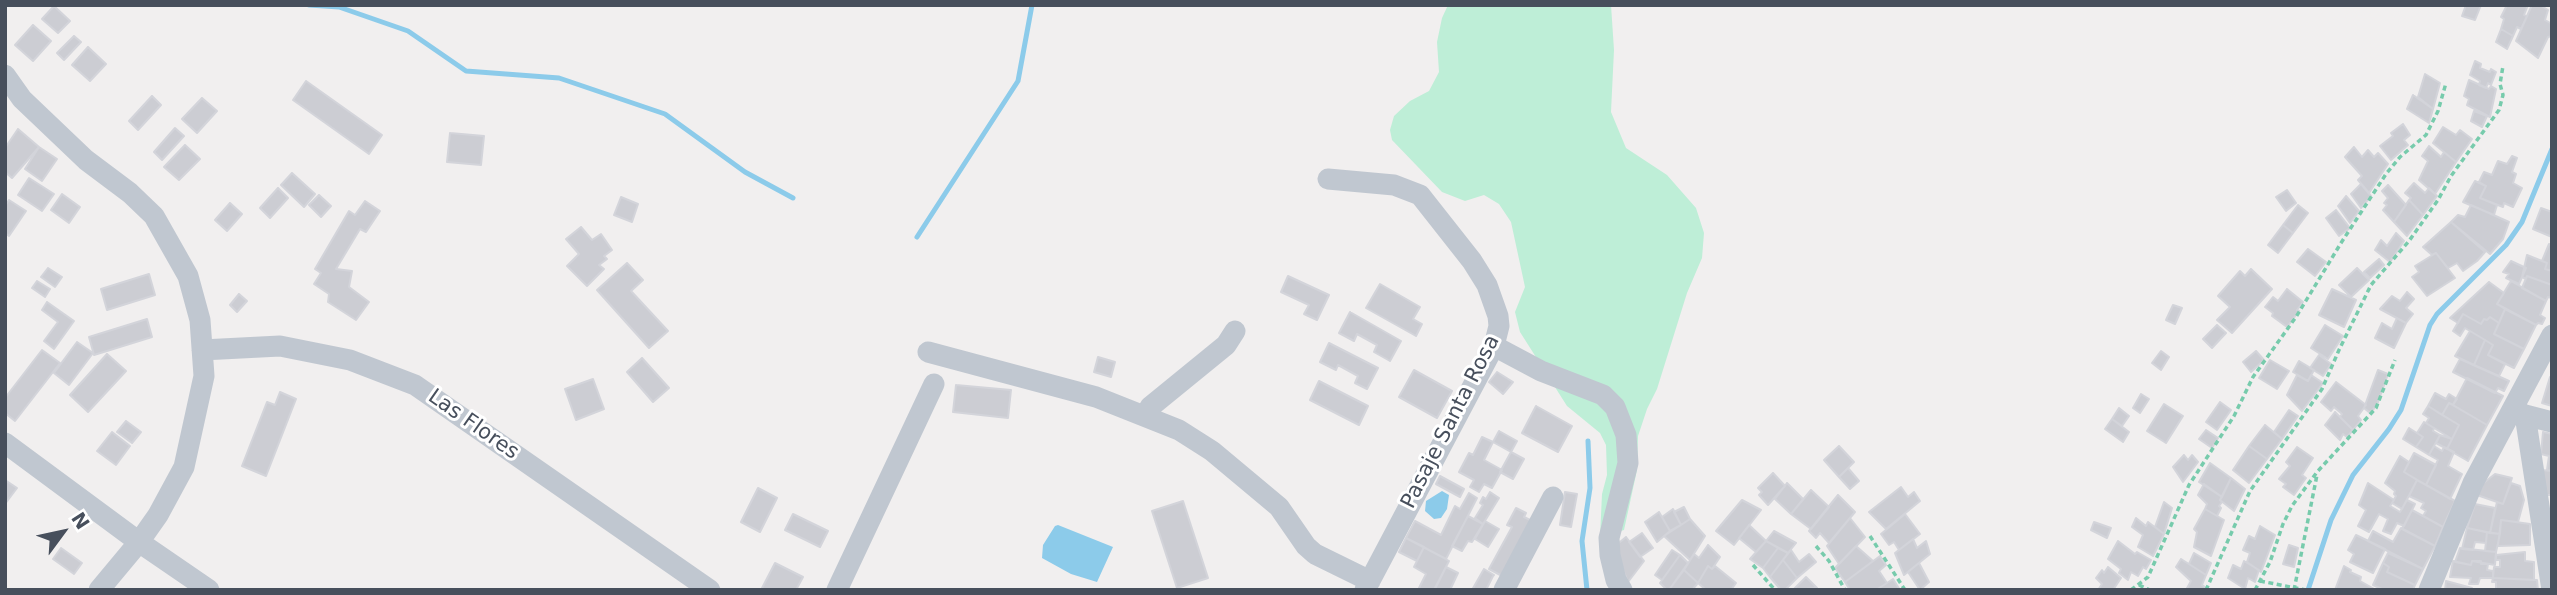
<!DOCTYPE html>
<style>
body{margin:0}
#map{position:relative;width:2557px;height:595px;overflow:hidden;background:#f1efef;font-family:"DejaVu Sans",sans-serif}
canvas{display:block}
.frame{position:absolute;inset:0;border:7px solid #474f5c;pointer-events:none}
.north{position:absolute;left:28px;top:497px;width:70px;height:70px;-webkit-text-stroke:5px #fff;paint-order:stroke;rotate:57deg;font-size:19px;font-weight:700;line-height:28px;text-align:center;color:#474f5c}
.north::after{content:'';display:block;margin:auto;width:24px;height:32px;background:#474f5c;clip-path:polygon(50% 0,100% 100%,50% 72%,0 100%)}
</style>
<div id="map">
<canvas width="2557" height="595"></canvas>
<div class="frame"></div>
<div class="north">N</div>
</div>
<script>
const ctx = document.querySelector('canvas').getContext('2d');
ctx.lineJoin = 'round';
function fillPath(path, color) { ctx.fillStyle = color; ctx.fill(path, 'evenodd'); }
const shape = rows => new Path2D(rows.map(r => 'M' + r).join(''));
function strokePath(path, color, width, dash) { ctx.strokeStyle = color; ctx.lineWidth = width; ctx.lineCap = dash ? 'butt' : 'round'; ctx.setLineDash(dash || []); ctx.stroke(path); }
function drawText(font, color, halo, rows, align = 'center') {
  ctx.font = font + ' "DejaVu Sans",sans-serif'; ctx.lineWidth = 6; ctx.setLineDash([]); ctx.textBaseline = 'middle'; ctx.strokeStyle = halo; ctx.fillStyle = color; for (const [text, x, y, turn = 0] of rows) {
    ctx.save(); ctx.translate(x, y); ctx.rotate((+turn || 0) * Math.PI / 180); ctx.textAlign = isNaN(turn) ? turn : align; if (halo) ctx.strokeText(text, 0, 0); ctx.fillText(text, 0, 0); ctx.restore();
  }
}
fillPath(shape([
 [1448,5,1611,5,1614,50,1611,112,1626,148,1667,175,1696,208,1704,233,1702,258,1687,293,1657,389,1647,409,1638,436,1637,470,1624,530,1600,537,1602,494,1607,475,1606,445,1600,433,1567,406,1520,332,1515,312,1525,287,1511,222,1499,204,1484,195,1465,201,1442,192,1392,140,1390,130,1394,116,1410,101,1429,91,1439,72,1437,42,1442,18]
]), '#beeed7');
fillPath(shape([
 [1442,491,1449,495,1447,509,1441,518,1434,519,1425,511,1426,501],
 [1058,525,1113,547,1097,582,1071,574,1042,558,1043,545,1055,526]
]), '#8ccbea');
strokePath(shape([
 [309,5,339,7,408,31,466,71,559,78,665,114,745,172,793,198],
 [917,237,1018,81,1032,5],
 [1587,590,1582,541,1590,488,1588,441],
 [2308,590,2331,520,2353,475,2389,429,2401,410,2430,325,2437,314,2506,245,2522,222,2552,149]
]), '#8ccbea', 5);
const building = shape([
 [2466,5,2481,5,2475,20,2462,16,2466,5],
 [2507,5,2528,5,2524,15,2527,16,2521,29,2517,27,2513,36,2501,29,2504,19,2501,17,2507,5],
 [2532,5,2540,5,2548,10,2545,20,2552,24,2552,36,2548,37,2538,58,2516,41,2532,5],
 [54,6,70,21,58,33,42,19,54,6],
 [33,25,51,41,33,61,15,45,33,25],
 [2501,29,2513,36,2507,49,2496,42,2501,29],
 [74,36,81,42,64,60,57,53,74,36],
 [88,47,106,64,90,81,72,65,88,47],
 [2475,61,2481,64,2480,68,2490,72,2491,69,2496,72,2491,85,2488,83,2486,88,2479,85,2480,81,2470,75,2475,61],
 [2425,74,2440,83,2433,109,2418,97,2425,74],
 [2469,80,2489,89,2491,86,2496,89,2490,117,2467,105,2469,99,2464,96,2469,80],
 [306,81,382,135,369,154,293,100,306,81],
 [2413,95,2433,109,2429,123,2407,109,2413,95],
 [152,96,161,105,138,130,129,121,152,96],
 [202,98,217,111,197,133,182,119,202,98],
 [2474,111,2487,116,2482,127,2471,121,2474,111],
 [2403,124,2410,135,2404,140,2408,145,2391,160,2380,146,2393,136,2391,133,2403,124],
 [2443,127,2456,135,2460,130,2472,139,2456,162,2433,143,2443,127],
 [175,128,184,136,162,160,154,152,175,128],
 [18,129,39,147,12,178,5,172,5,148,18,129],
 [450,133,484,136,481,165,447,162,450,133],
 [185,145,200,159,179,180,164,167,185,145],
 [2429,146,2441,157,2444,152,2456,162,2435,194,2419,180,2428,161,2422,156,2429,146],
 [39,147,57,159,42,181,25,169,39,147],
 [2354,147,2362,157,2368,150,2374,157,2378,153,2388,164,2369,193,2358,180,2362,176,2345,157,2354,147],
 [2512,156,2517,158,2512,172,2516,174,2513,183,2522,188,2513,207,2504,203,2503,207,2480,198,2486,186,2479,182,2484,172,2492,175,2498,161,2507,164,2512,156],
 [292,173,315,194,304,207,281,185,292,173],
 [29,178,54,194,42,211,18,195,29,178],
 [2475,181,2486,186,2480,198,2497,205,2494,215,2463,202,2475,181],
 [2414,183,2425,193,2429,188,2437,196,2423,215,2409,200,2411,198,2405,193,2414,183],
 [2361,184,2371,196,2361,208,2351,194,2361,184],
 [2388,185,2406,205,2394,222,2383,210,2387,205,2384,203,2388,198,2382,191,2388,185],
 [278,188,288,198,270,218,260,208,278,188],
 [2287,190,2296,203,2286,211,2276,197,2287,190],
 [62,194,80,207,69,223,51,210,62,194],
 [319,195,331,206,321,217,309,205,319,195],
 [2346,196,2359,211,2350,223,2338,206,2346,196],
 [621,197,638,204,632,222,614,215,621,197],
 [9,200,26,211,9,236,5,233,5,206,9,200],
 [2409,200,2423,215,2407,236,2394,222,2409,200],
 [365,201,380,211,366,232,360,229,336,269,352,271,349,287,369,302,356,320,328,302,329,294,314,284,321,273,315,269,349,211,355,215,365,201],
 [230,203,242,214,227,231,215,220,230,203],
 [2298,205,2308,213,2293,233,2283,225,2298,205],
 [2471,205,2509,222,2503,239,2490,254,2451,222,2458,215,2465,217,2471,205],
 [2541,208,2552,212,2552,237,2533,229,2541,208],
 [2336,210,2350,228,2339,236,2326,218,2336,210],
 [2451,222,2485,252,2477,261,2463,271,2457,263,2448,268,2436,253,2432,255,2423,247,2451,222],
 [2283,225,2293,233,2278,253,2268,245,2283,225],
 [581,227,592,240,601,234,612,250,604,256,607,259,599,265,604,269,587,286,567,266,579,254,566,239,581,227],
 [2396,233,2404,241,2390,262,2375,250,2381,240,2387,246,2396,233],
 [2549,244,2552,245,2552,271,2545,269,2547,263,2542,261,2549,244],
 [2308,249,2326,262,2315,276,2297,262,2308,249],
 [2436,253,2455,278,2427,296,2412,277,2419,272,2415,266,2436,253],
 [2527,255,2547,263,2545,269,2552,271,2552,285,2527,276,2526,279,2522,277,2527,255],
 [2379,259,2384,265,2370,278,2364,272,2379,259],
 [2511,261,2526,268,2519,284,2506,278,2509,274,2503,272,2511,261],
 [627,263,643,280,631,291,668,331,649,348,597,290,627,263],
 [48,268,62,277,55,287,41,277,48,268],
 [2357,268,2369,280,2351,297,2339,285,2357,268],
 [2251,269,2272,289,2232,333,2217,320,2230,307,2218,296,2240,271,2245,276,2251,269],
 [149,274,155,295,107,310,101,289,149,274],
 [1288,276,1329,295,1317,320,1304,314,1309,305,1281,292,1288,276],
 [2527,276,2552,285,2552,298,2548,297,2546,301,2522,288,2527,276],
 [37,281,50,289,45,297,32,288,37,281],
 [2511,281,2546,301,2540,315,2545,318,2542,324,2538,323,2536,325,2497,304,2511,281],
 [2489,282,2504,293,2497,304,2505,309,2499,323,2490,317,2487,320,2484,319,2481,324,2463,314,2458,323,2450,318,2489,282],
 [1380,284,1420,307,1413,319,1422,324,1416,336,1366,308,1380,284],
 [2287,289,2303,302,2297,310,2299,311,2287,327,2272,316,2273,313,2265,307,2273,297,2278,301,2287,289],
 [2332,289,2356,300,2344,327,2319,315,2332,289],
 [2407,292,2414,299,2406,308,2413,314,2406,323,2380,309,2392,296,2400,301,2407,292],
 [239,294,247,301,237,312,230,305,239,294],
 [47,302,74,321,54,349,44,341,58,322,42,310,47,302],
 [2173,305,2182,308,2175,324,2166,320,2173,305],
 [2505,309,2536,325,2524,349,2494,334,2505,309],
 [1350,312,1401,341,1390,361,1374,352,1377,345,1357,334,1354,341,1339,333,1350,312],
 [2463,314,2481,324,2484,319,2487,320,2490,317,2499,323,2494,334,2524,349,2514,368,2488,355,2493,345,2485,340,2465,328,2460,336,2453,331,2463,314],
 [2397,318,2406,323,2394,348,2375,338,2382,323,2392,329,2397,318],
 [147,319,152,337,94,355,89,337,147,319],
 [2217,325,2226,333,2212,348,2203,339,2217,325],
 [2325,325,2343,336,2328,359,2311,348,2325,325],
 [2470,331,2485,340,2474,365,2455,356,2470,331],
 [2485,340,2493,345,2488,355,2505,364,2499,376,2474,365,2485,340],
 [77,342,93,353,69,385,54,373,77,342],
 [1329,343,1378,368,1367,389,1355,383,1358,376,1338,365,1336,370,1320,362,1329,343],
 [42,350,60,363,15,421,5,413,5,398,42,350],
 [2161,351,2169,357,2161,370,2152,363,2161,351],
 [2256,351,2264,360,2251,372,2243,362,2256,351],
 [107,354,126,371,88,412,70,395,107,354],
 [2319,355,2331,364,2323,376,2310,368,2319,355],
 [1098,357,1115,362,1111,377,1094,372,1098,357],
 [642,358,669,388,653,402,627,372,642,358],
 [2460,359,2509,381,2504,391,2498,388,2495,393,2453,372,2460,359],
 [2270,360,2289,371,2277,389,2259,378,2270,360],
 [2299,361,2314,370,2308,381,2293,372,2299,361],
 [1414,370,1452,391,1437,418,1399,397,1414,370],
 [2378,370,2388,374,2377,405,2370,413,2364,408,2378,370],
 [1497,372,1513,382,1503,394,1489,382,1497,372],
 [2297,375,2308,381,2311,375,2323,383,2302,411,2287,395,2297,375],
 [2550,377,2552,378,2552,406,2542,403,2550,377],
 [2467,378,2503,396,2487,425,2453,405,2467,378],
 [593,379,604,409,576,420,565,389,593,379],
 [1319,381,1368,406,1359,425,1310,400,1319,381],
 [2336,382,2366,405,2358,416,2361,420,2353,430,2340,417,2342,414,2334,407,2331,411,2321,402,2336,382],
 [956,385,1011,390,1008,418,953,412,956,385],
 [280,392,296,399,266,476,242,466,267,402,275,405,280,392],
 [2435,393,2446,399,2449,394,2457,399,2453,405,2449,403,2442,415,2428,406,2435,393],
 [2141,394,2149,399,2140,413,2133,408,2141,394],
 [2220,402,2231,410,2217,430,2206,422,2220,402],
 [2449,403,2487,425,2468,461,2447,449,2459,425,2442,415,2449,403],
 [2164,404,2183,416,2166,443,2147,431,2164,404],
 [1536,406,1572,426,1558,452,1522,433,1536,406],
 [2428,406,2459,425,2452,439,2426,423,2429,418,2423,414,2428,406],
 [2119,408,2129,416,2122,426,2112,419,2119,408],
 [2289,410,2298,416,2282,439,2274,432,2289,410],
 [2335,412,2353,430,2347,437,2343,434,2340,440,2325,425,2335,412],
 [2112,419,2129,432,2123,442,2105,429,2112,419],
 [126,421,141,432,132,443,117,432,126,421],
 [2424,422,2434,428,2433,431,2440,435,2429,455,2416,447,2423,437,2417,433,2424,422],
 [2265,425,2282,439,2267,459,2249,446,2265,425],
 [2409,428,2423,437,2416,447,2403,439,2409,428],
 [2206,430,2218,438,2212,448,2199,439,2206,430],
 [1499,431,1517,441,1511,452,1493,442,1499,431],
 [112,432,130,446,116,465,97,451,112,432],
 [2543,432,2552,434,2552,471,2547,470,2549,456,2541,454,2543,432],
 [2440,435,2452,439,2447,449,2436,443,2440,435],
 [1482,437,1493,442,1484,460,1502,470,1492,488,1484,484,1479,492,1470,487,1474,480,1459,472,1469,453,1473,455,1482,437],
 [1839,446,1854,462,1839,477,1824,460,1839,446],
 [2249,446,2267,459,2249,483,2233,470,2249,446],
 [2434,446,2442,451,2444,447,2454,452,2448,466,2462,474,2450,499,2426,485,2438,460,2429,455,2434,446],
 [2297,447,2313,458,2302,475,2306,478,2294,495,2283,487,2286,484,2279,479,2290,466,2286,462,2297,447],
 [1511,452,1524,459,1513,479,1500,472,1511,452],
 [2414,453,2436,465,2426,485,2404,472,2414,453],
 [2184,455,2188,460,2192,455,2198,462,2183,482,2173,467,2184,455],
 [2400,456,2409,462,2404,472,2417,480,2402,509,2392,503,2396,496,2394,494,2395,491,2385,483,2400,456],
 [2210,463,2231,478,2222,497,2199,482,2210,463],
 [1848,468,1859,481,1850,489,1839,477,1848,468],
 [2542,470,2552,471,2552,495,2546,495,2542,470],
 [1773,473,1785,486,1768,505,1759,495,1762,492,1758,488,1773,473],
 [2495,474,2512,478,2503,504,2477,495,2481,485,2495,474],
 [1440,476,1464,489,1460,497,1436,484,1440,476],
 [2231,478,2245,489,2234,511,2220,500,2231,478],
 [5,480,17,488,5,504,5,480],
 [2417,480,2455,501,2443,527,2423,516,2426,511,2421,508,2424,503,2409,496,2417,480],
 [1787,483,1803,499,1791,514,1775,499,1787,483],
 [2368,483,2394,500,2390,506,2400,512,2407,500,2415,504,2404,526,2397,523,2391,534,2383,531,2388,519,2379,514,2369,532,2358,526,2366,510,2359,505,2368,483],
 [2511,483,2520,486,2524,500,2518,522,2501,520,2500,534,2490,533,2497,502,2503,504,2511,483],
 [2204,484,2222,497,2220,500,2222,502,2219,506,2221,508,2217,516,2205,509,2207,504,2198,495,2204,484],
 [1901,487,1908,497,1914,492,1920,501,1886,529,1869,512,1901,487],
 [758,488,777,498,760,532,741,522,758,488],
 [1811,490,1829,507,1811,529,1791,514,1811,490],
 [1490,492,1499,498,1483,524,1475,518,1483,505,1480,503,1483,497,1486,499,1490,492],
 [1565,492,1577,494,1571,527,1560,525,1565,492],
 [1469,493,1477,498,1446,559,1406,538,1415,521,1441,535,1455,506,1460,509,1469,493],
 [1838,495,1855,512,1829,543,1820,533,1816,538,1809,531,1838,495],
 [1742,500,1761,510,1734,545,1716,531,1742,500],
 [1183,501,1208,578,1177,588,1152,511,1183,501],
 [2164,502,2172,508,2164,534,2155,527,2164,502],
 [2475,504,2495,508,2490,533,2467,528,2475,504],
 [1684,507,1690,519,1681,525,1674,512,1684,507],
 [1516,508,1526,513,1524,517,1534,522,1504,577,1489,569,1512,527,1507,525,1516,508],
 [1673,509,1681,525,1670,531,1662,517,1673,509],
 [2205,509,2224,520,2211,556,2194,547,2197,532,2194,529,2205,509],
 [2412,510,2443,527,2435,546,2402,529,2412,510],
 [1659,512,1670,531,1657,542,1645,522,1659,512],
 [793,514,828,531,820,547,785,530,793,514],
 [1905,514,1920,534,1899,550,1894,542,1889,545,1881,534,1905,514],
 [1468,516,1483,524,1472,542,1468,541,1462,551,1452,546,1468,516],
 [1850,518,1865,537,1839,564,1827,546,1850,518],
 [2136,518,2146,526,2148,522,2164,534,2153,556,2138,547,2143,535,2132,527,2136,518],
 [1690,519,1705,536,1690,560,1664,536,1690,519],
 [2501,520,2530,524,2530,545,2498,546,2501,520],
 [1485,521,1499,529,1488,547,1475,539,1485,521],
 [2094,522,2111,528,2107,538,2091,530,2094,522],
 [1749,525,1766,541,1756,552,1739,538,1749,525],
 [2260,526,2275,535,2261,572,2247,562,2250,553,2243,550,2249,536,2255,539,2260,526],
 [2401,528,2435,546,2423,569,2368,541,2373,531,2393,542,2401,528],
 [2467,528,2487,532,2486,543,2475,542,2473,550,2462,549,2467,528],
 [1774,531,1796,543,1788,553,1766,541,1774,531],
 [2487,532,2500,534,2496,552,2485,551,2487,532],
 [1642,533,1653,548,1640,557,1629,542,1642,533],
 [2356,535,2385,549,2373,573,2350,562,2354,554,2348,550,2356,535],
 [1626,537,1644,561,1628,582,1614,547,1626,537],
 [1406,538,1424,547,1417,561,1399,552,1406,538],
 [1913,539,1917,548,1926,541,1930,554,1904,575,1895,553,1913,539],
 [1766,541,1778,548,1763,568,1750,559,1766,541],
 [2118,541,2135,554,2137,552,2151,560,2146,569,2143,567,2138,576,2131,572,2128,580,2119,573,2121,569,2108,559,2118,541],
 [1708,545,1720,557,1712,569,1708,566,1698,583,1684,570,1694,554,1699,558,1708,545],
 [2289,545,2298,548,2294,567,2283,564,2289,545],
 [1856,546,1873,561,1845,582,1835,568,1856,546],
 [1424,547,1449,561,1434,590,1418,590,1426,574,1414,567,1424,547],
 [61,548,82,563,74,574,53,559,61,548],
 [1778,548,1788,553,1770,577,1763,568,1778,548],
 [2460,548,2496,552,2495,565,2472,561,2471,565,2455,562,2460,548],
 [1672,550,1680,555,1662,580,1655,575,1672,550],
 [1791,550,1799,562,1809,554,1816,562,1797,578,1783,560,1791,550],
 [2525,552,2525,561,2534,562,2534,580,2493,578,2494,567,2500,567,2500,560,2496,560,2496,555,2525,552],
 [2194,553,2211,563,2206,575,2189,564,2194,553],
 [2388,553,2423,569,2415,585,2387,572,2389,567,2383,563,2388,553],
 [1680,555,1688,563,1669,590,1667,590,1660,583,1680,555],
 [1880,556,1886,565,1879,571,1887,583,1876,590,1850,590,1845,582,1880,556],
 [2181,559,2206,575,2202,585,2205,587,2204,590,2186,590,2191,581,2176,567,2181,559],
 [1783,560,1797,578,1785,590,1781,590,1770,577,1783,560],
 [2244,561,2259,570,2255,582,2248,578,2245,589,2228,578,2233,565,2241,569,2244,561],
 [2453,561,2471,565,2472,561,2481,561,2481,564,2488,564,2487,570,2493,571,2493,578,2480,578,2478,584,2469,584,2471,578,2450,577,2453,561],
 [775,563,803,577,796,590,761,590,775,563],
 [1919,563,1929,582,1920,590,1908,572,1919,563],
 [2383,563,2389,567,2387,572,2415,585,2413,590,2384,590,2373,585,2383,563],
 [1708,566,1712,569,1715,566,1736,583,1731,590,1706,590,1698,583,1708,566],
 [2344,566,2351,570,2350,572,2361,577,2360,581,2376,590,2335,590,2344,566],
 [1446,567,1458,573,1450,590,1435,589,1446,567],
 [2108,567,2121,578,2113,590,2098,590,2102,584,2096,578,2102,570,2104,573,2108,567],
 [1484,569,1494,575,1493,576,1486,590,1472,590,1484,569],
 [1684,570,1698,583,1692,590,1669,590,1684,570],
 [1806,577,1817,588,1793,590,1806,577],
 [2493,578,2537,580,2538,590,2496,589,2496,582,2492,582,2493,578],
 [1893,579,1900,590,1876,590,1887,583,1893,579],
 [2446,581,2472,588,2471,590,2445,590,2446,581]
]);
fillPath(building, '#cccdd3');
strokePath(building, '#d3d4da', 2);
strokePath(shape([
 [1870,536,1905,590],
 [1816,546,1829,561,1845,590],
 [1753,565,1775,590],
 [2260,581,2306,590],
 [2139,585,2150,590],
 [2131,590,2148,577,2189,485,2234,416,2253,377,2296,317,2341,243,2386,174,2400,157,2426,135,2438,111,2446,83],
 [2206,590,2250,491,2322,389,2339,350,2371,285,2409,241,2438,200,2451,176,2499,110,2503,95,2500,84,2503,66],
 [2255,590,2270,562,2283,524,2292,506,2317,472,2376,408,2395,360],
 [2294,590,2317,475]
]), '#77cbac', 3.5, [5, 3.5]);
strokePath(shape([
 [5,75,22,99,86,160,130,193,154,216,188,276,200,320,204,376,184,467,158,515,139,542,99,590],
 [1328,179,1394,185,1420,195,1472,261,1487,285,1498,316,1499,326,1494,346,1365,590],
 [1494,346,1541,371,1603,395,1615,407,1626,435,1628,463,1609,538,1610,555,1616,580,1622,590],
 [202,350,280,346,350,360,415,385,710,590],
 [928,352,1096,397,1179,430,1212,451,1279,507,1306,546,1315,554,1370,581],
 [2513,410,2525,415,2552,590],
 [2525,415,2552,422],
 [1145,416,1150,407,1226,345,1235,331],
 [5,443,139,542,209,590],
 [837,590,934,384],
 [1504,590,1553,497],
 [2429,590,2473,483,2552,335]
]), '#c0c7d0', 21);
drawText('21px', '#474f5c', '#fff', [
 ["Pasaje Santa Rosa",1451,422,-63],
 ["Las Flores",473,425,35]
]);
</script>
